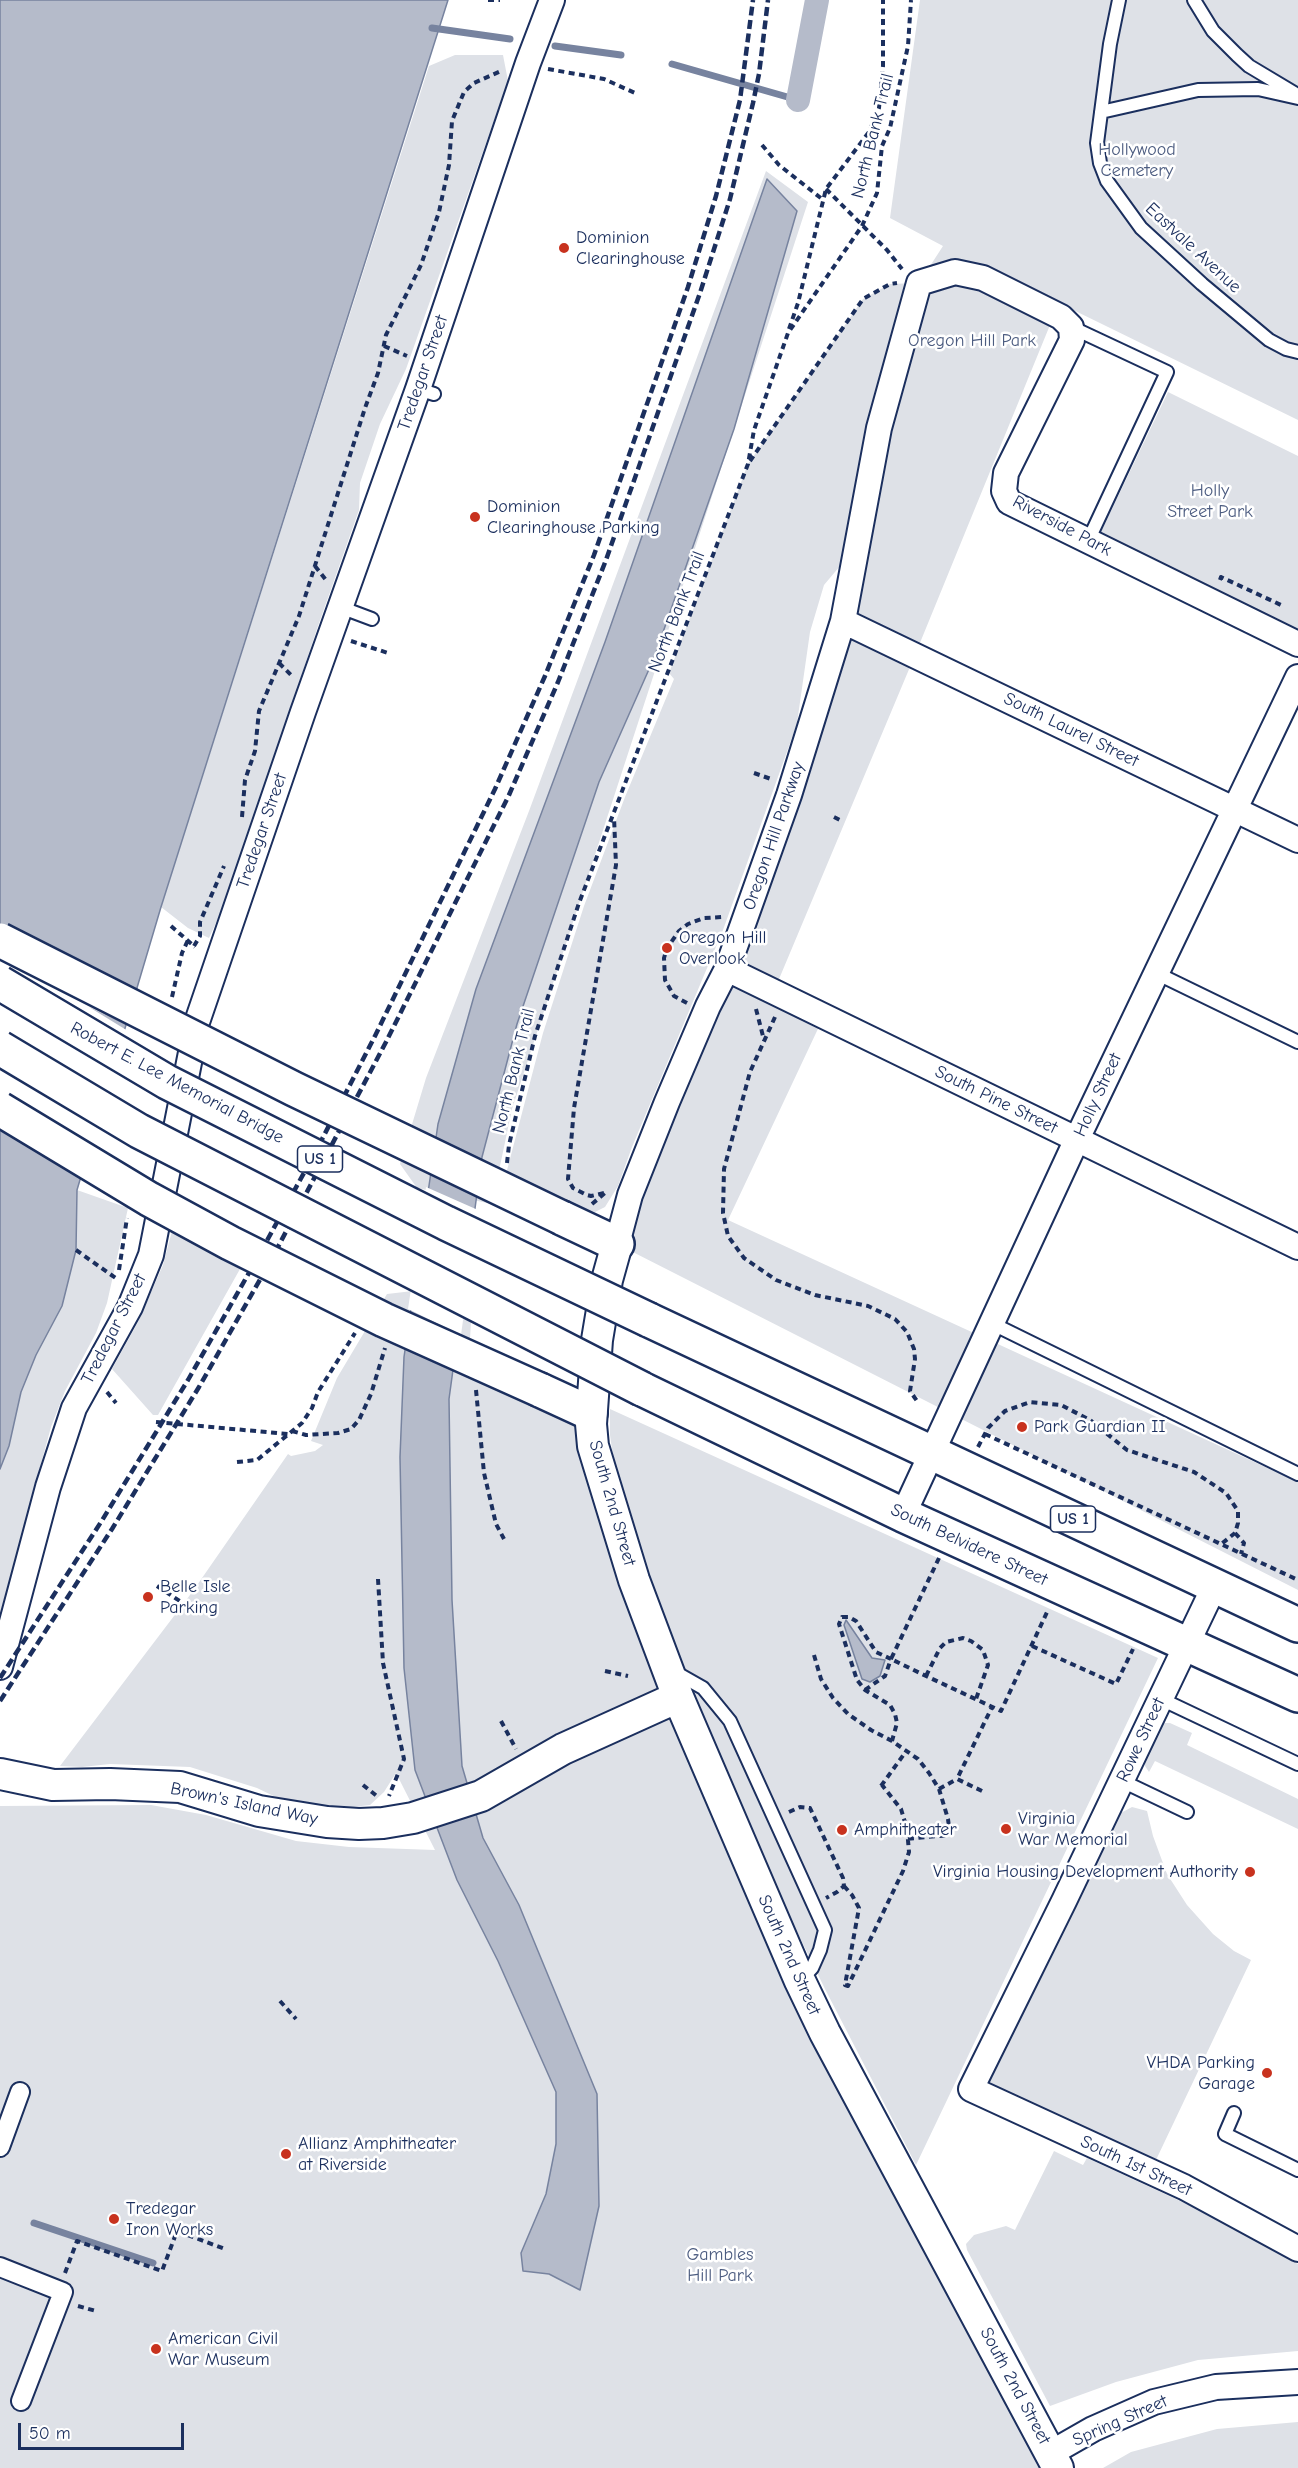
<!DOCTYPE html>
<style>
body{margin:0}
#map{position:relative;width:1298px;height:2468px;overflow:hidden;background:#fff;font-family:"Comic Neue",sans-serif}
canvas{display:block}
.scale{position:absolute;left:18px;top:2423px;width:166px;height:27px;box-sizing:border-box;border:3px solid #1b2f5e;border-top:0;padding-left:8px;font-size:18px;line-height:21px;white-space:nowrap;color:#1b2f5e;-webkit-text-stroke:4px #fff;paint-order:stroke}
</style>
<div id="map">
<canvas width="1298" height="2468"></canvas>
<div class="scale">50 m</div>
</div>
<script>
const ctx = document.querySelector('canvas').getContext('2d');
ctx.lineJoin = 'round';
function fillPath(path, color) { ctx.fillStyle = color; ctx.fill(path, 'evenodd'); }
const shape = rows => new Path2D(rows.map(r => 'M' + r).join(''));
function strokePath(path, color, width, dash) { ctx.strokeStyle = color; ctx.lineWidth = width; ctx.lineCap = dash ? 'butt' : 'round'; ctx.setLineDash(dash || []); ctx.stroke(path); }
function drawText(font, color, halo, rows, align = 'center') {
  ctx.font = font + ' "Comic Neue",sans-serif'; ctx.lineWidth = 5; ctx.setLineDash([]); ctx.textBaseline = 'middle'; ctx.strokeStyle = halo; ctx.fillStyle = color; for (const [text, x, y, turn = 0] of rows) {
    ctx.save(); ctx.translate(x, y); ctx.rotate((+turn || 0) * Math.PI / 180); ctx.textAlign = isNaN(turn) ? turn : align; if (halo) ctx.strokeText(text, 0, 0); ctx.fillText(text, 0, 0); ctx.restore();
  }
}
fillPath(shape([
 [920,0,1298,0,1298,420,1059,303,915,655,774,991,824,1016,728,1220,1298,1482,1298,1590,617,1244,727,969,856,547,824,585,810,632,797,723,788,749,723,930,632,1147,618,1186,605,1207,595,1212,546,1195,506,1174,543,1033,584,906,625,797,674,679,669,673,748,464,863,299,890,284,919,283,943,246,890,218],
 [455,55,503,55,508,81,406,369,380,424,360,483,359,510,318,626,226,901,209,938,188,928,161,907,429,66],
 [766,171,808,202,512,1109,492,1204,417,1188,400,1164,426,1078,529,811],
 [1168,392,1298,456,1298,633,1099,536],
 [77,1190,128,1208,107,1303,96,1333,65,1391,51,1427,0,1614,0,1469,9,1446,21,1392,36,1355,62,1306,76,1250],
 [172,1231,240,1269,158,1415,153,1415,112,1369,138,1322,163,1265],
 [473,1284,469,1358,590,1413,754,1877,1057,2468,0,2468,0,1806,151,1805,206,1815,296,1841,349,1847,435,1850,396,1773,384,1792,370,1805,344,1808,282,1800,257,1788,190,1767,110,1764,82,1767,60,1766,193,1591,288,1454,291,1456,315,1451,323,1445,311,1441,337,1378,387,1294],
 [610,1409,1158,1658,916,2165,825,1989,733,1801,622,1522,610,1435],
 [1165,1723,1170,1723,1192,1733,1187,1745,1298,1799,1298,1829,1155,1761,1149,1772,1145,1766,1145,1757,1161,1725],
 [1132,1807,1147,1811,1153,1836,1167,1874,1187,1905,1213,1934,1234,1951,1251,1960,1155,2162,991,2086,988,2082,1119,1814],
 [1054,2151,1083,2165,1087,2158,1219,2219,1298,2264,1298,2351,1198,2360,1116,2382,1050,2406,967,2250,966,2244,974,2235,1006,2226,1015,2230],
 [1298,2422,1298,2468,1103,2468,1131,2452,1217,2429]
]), '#dee1e7');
const water = shape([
 [0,0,448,0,161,907,77,1190,76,1250,62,1306,36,1355,21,1392,9,1446,0,1469,0,0],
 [767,179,797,211,734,429,654,658,599,782,517,1024,482,1157,449,1399,452,1600,462,1766,483,1838,519,1905,597,2094,599,2206,580,2290,549,2274,523,2271,521,2253,546,2194,556,2144,556,2092,498,1961,457,1880,415,1770,404,1668,400,1457,404,1357,438,1124,476,989,605,642,767,179],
 [846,1620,872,1658,885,1660,880,1676,870,1682,862,1679,844,1625,846,1620]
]);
fillPath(water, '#b5bbca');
strokePath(water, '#77839f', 1.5);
fillPath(shape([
 [0,925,138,997,129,1026,89,1007,128,1031,84,1179,0,1128],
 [426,1187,478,1210,461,1335,408,1309]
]), '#fff');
strokePath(shape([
 [432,28,510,39],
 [555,46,621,55],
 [672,64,798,100],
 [34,2223,153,2263]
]), '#77839f', 7);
strokePath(shape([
 [798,100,817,0]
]), '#b5bbca', 24);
const service = shape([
 [1119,0,1110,44,1097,143,1100,163,1107,181,1141,228,1202,284,1269,340,1286,349,1298,352],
 [1194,0,1213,31,1237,55,1249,66,1294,93],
 [1101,112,1198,90,1258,89,1298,98],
 [1071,327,1167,372,1088,541],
 [418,389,434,394],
 [340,607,372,619],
 [1156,973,1298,1042],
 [991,1323,1298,1474],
 [673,1671,703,1688,730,1721,825,1930,820,1950,812,1968,801,1980],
 [1161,1699,1298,1764],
 [1122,1781,1187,1812],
 [1234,2113,1225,2134,1298,2170]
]);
const pedestrian = shape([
 [0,2147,20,2092],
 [0,2267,63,2292,21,2401]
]);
const minor = shape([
 [843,621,1298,840],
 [727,969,1298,1247],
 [617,1244,630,1195,667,1102,708,1006,727,969,789,795,843,621,879,428,919,283,955,272,983,278,1061,317,1071,327,1072,340,1006,473,1004,491,1009,502,1298,644],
 [903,1515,1077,1139,1298,677],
 [1215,1585,1064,1901,971,2089,1184,2187,1298,2249],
 [0,1667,48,1487,74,1408,130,1307,151,1255,197,1022,303,712,418,389,528,63,552,0],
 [1051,2453,1093,2429,1154,2402,1216,2387,1298,2382]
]);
const tertiary = shape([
 [617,1244,607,1280,597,1340,591,1424,593,1446,634,1580,678,1697,800,1981,825,2033,1058,2468],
 [0,1774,53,1785,110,1784,180,1787,259,1811,327,1822,359,1824,383,1823,413,1818,481,1796,563,1749,678,1697]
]);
const primary = shape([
 [562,1218,617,1244],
 [649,1320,1298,1625],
 [642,1389,903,1515,1298,1695],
 [540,1390,590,1413]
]);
strokePath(service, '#1b2f5e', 16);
strokePath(pedestrian, '#1b2f5e', 22);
strokePath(minor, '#1b2f5e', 28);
strokePath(tertiary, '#1b2f5e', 34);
strokePath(primary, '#1b2f5e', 38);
strokePath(shape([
 [488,0,500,0],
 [548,69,604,79,635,93],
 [762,145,779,165,822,199],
 [826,189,887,250,902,269],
 [789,329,798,303,826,189,869,132,879,108,883,66,883,0],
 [384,346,407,356],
 [750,461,863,299,890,284,897,283],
 [315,566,326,580],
 [1220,580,1221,577,1281,605],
 [351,641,388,653],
 [279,663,292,676],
 [754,773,771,779],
 [242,817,245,780,255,751,259,711,299,616,365,408,378,373,386,335,421,265,439,212,449,165,452,121,464,92,474,83,501,71],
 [834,817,842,821],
 [171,926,195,947],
 [194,946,200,936,200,922,224,866],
 [172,997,182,953,188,940],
 [687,1003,674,996,665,980,664,958,667,948,679,931,688,924,704,918,722,917],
 [756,1009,764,1040],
 [775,1017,750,1072,724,1169,723,1213,728,1236,744,1258,776,1280,815,1295,868,1306,895,1319,907,1332,914,1349,915,1359,910,1391,917,1401],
 [507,1163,509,1145,535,1036,579,903,748,464,754,430,788,333,862,226,877,193,882,146,890,128,908,46,911,0],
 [604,1193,591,1196,587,1195,573,1188,568,1179,574,1108,616,865,614,817],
 [592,1204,605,1193],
 [76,1250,117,1279],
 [119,1270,127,1218],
 [476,1390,484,1473,496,1524,504,1539],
 [107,1392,116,1403],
 [156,1422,288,1434],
 [292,1431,306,1435,338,1433,351,1429,359,1420,371,1394,385,1348],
 [985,1434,1298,1580],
 [978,1447,988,1428,1005,1411,1030,1402,1061,1405,1090,1420,1127,1450,1194,1472,1226,1493,1238,1511,1238,1523,1235,1533,1220,1545],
 [237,1462,257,1460,302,1423,312,1408,318,1392,355,1333],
 [1235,1533,1244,1543,1241,1554],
 [939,1558,891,1659,926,1676,1001,1711,1048,1610],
 [378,1579,383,1663,404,1759,389,1796],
 [157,1586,198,1613],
 [1032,1646,1116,1684,1133,1649],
 [814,1655,821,1679,833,1698,848,1714,871,1730,892,1741],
 [605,1671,628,1676],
 [926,1676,940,1648,946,1642,963,1638,971,1641,983,1650,988,1665,976,1699],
 [865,1690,885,1676,891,1659,876,1652,856,1621,849,1617,842,1617,839,1624,857,1680,865,1690,890,1705,895,1714,897,1723,892,1741,918,1759,929,1773,939,1789,948,1819,950,1835,904,1839],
 [501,1721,516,1749],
 [363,1785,378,1797],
 [881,1786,907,1750],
 [939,1789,957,1779],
 [982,1791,957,1779,992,1707],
 [789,1812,800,1807,810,1808,843,1878,844,1886,837,1892,826,1898],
 [844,1886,852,1895,859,1908,845,1985,848,1986,903,1871,909,1852,907,1829,901,1809,882,1785],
 [280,2001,296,2019],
 [65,2273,77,2241,162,2271,177,2231,225,2249],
 [78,2306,96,2311]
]), '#1b2f5e', 4, [6, 4.5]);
strokePath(service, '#fff', 12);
strokePath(pedestrian, '#fff', 18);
strokePath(minor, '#fff', 24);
strokePath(tertiary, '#fff', 30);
strokePath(primary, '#fff', 33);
strokePath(shape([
 [0,1678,101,1522,188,1380,258,1257,317,1149,375,1036,495,789,545,676,594,555,688,287,716,196,740,100,753,0],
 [0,1701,112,1529,199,1387,270,1262,386,1042,509,795,558,682,606,560,700,293,730,199,753,103,759,74,768,0]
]), '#1b2f5e', 4.5, [9, 4.5]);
const primaryBridge = shape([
 [0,940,294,1089,562,1218],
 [0,983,167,1082,446,1223,649,1320],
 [0,1048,139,1131,642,1389],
 [0,1109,149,1199,230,1243,384,1320,540,1390]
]);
strokePath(primaryBridge, '#1b2f5e', 38, []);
strokePath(primaryBridge, '#fff', 33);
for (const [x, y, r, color] of [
 [564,248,6,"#c8321e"],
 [475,517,6,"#c8321e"],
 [667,948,6,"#c8321e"],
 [1022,1427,6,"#c8321e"],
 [148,1597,6,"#c8321e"],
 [1006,1829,6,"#c8321e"],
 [842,1830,6,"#c8321e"],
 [1250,1872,6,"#c8321e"],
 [1267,2073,6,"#c8321e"],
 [286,2154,6,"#c8321e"],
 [114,2219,6,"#c8321e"],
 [156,2349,6,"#c8321e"]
]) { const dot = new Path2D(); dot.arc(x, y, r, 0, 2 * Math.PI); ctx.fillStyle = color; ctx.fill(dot); strokePath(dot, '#fff', 2); }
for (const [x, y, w] of [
 [320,1159,45],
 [1073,1519,45]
]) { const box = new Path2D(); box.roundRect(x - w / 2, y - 13, w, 26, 4.5); ctx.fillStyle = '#fff'; ctx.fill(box); strokePath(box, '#1b2f5e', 1.5); }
drawText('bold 16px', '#1b2f5e', null, [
 ["US 1",320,1159],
 ["US 1",1073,1519]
]);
drawText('18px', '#1b2f5e', '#fff', [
 ["North Bank Trail",873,136,-76],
 ["Eastvale Avenue",1193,248,43],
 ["Tredegar Street",423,373,-71],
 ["Riverside Park",1062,526,28],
 ["North Bank Trail",677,612,-69],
 ["South Laurel Street",1071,730,26],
 ["Tredegar Street",262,831,-71],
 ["Oregon Hill Parkway",774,836,-71],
 ["North Bank Trail",514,1071,-76],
 ["Robert E. Lee Memorial Bridge",177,1083,28],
 ["Holly Street",1098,1095,-65],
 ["South Pine Street",996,1100,26],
 ["Tredegar Street",114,1329,-63],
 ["South 2nd Street",612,1503,74],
 ["South Belvidere Street",969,1545,25],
 ["Rowe Street",1141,1740,-65],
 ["Brown's Island Way",244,1804,12],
 ["South 2nd Street",789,1955,66],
 ["South 1st Street",1136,2166,25],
 ["South 2nd Street",1015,2386,62],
 ["Spring Street",1120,2421,-24]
]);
drawText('18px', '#4c5c80', '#fff', [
 ["Hollywood",1137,150],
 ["Cemetery",1137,171],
 ["Oregon Hill Park",972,341],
 ["Holly",1210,491],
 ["Street Park",1210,512],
 ["Gambles",720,2255],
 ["Hill Park",720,2276]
]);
drawText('18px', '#1b2f5e', '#fff', [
 ["Dominion",576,238],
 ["Clearinghouse",576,259],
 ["Dominion",487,507],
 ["Clearinghouse Parking",487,528],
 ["Oregon Hill",679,938],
 ["Overlook",679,959],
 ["Park Guardian II",1034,1427],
 ["Belle Isle",160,1587],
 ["Parking",160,1608],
 ["Virginia",1018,1819],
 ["War Memorial",1018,1840],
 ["Amphitheater",854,1830],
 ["Virginia Housing Development Authority",1238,1872,"right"],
 ["VHDA Parking",1255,2063,"right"],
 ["Garage",1255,2084,"right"],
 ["Allianz Amphitheater",298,2144],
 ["at Riverside",298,2165],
 ["Tredegar",126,2209],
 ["Iron Works",126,2230],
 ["American Civil",168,2339],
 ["War Museum",168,2360]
], 'left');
</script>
